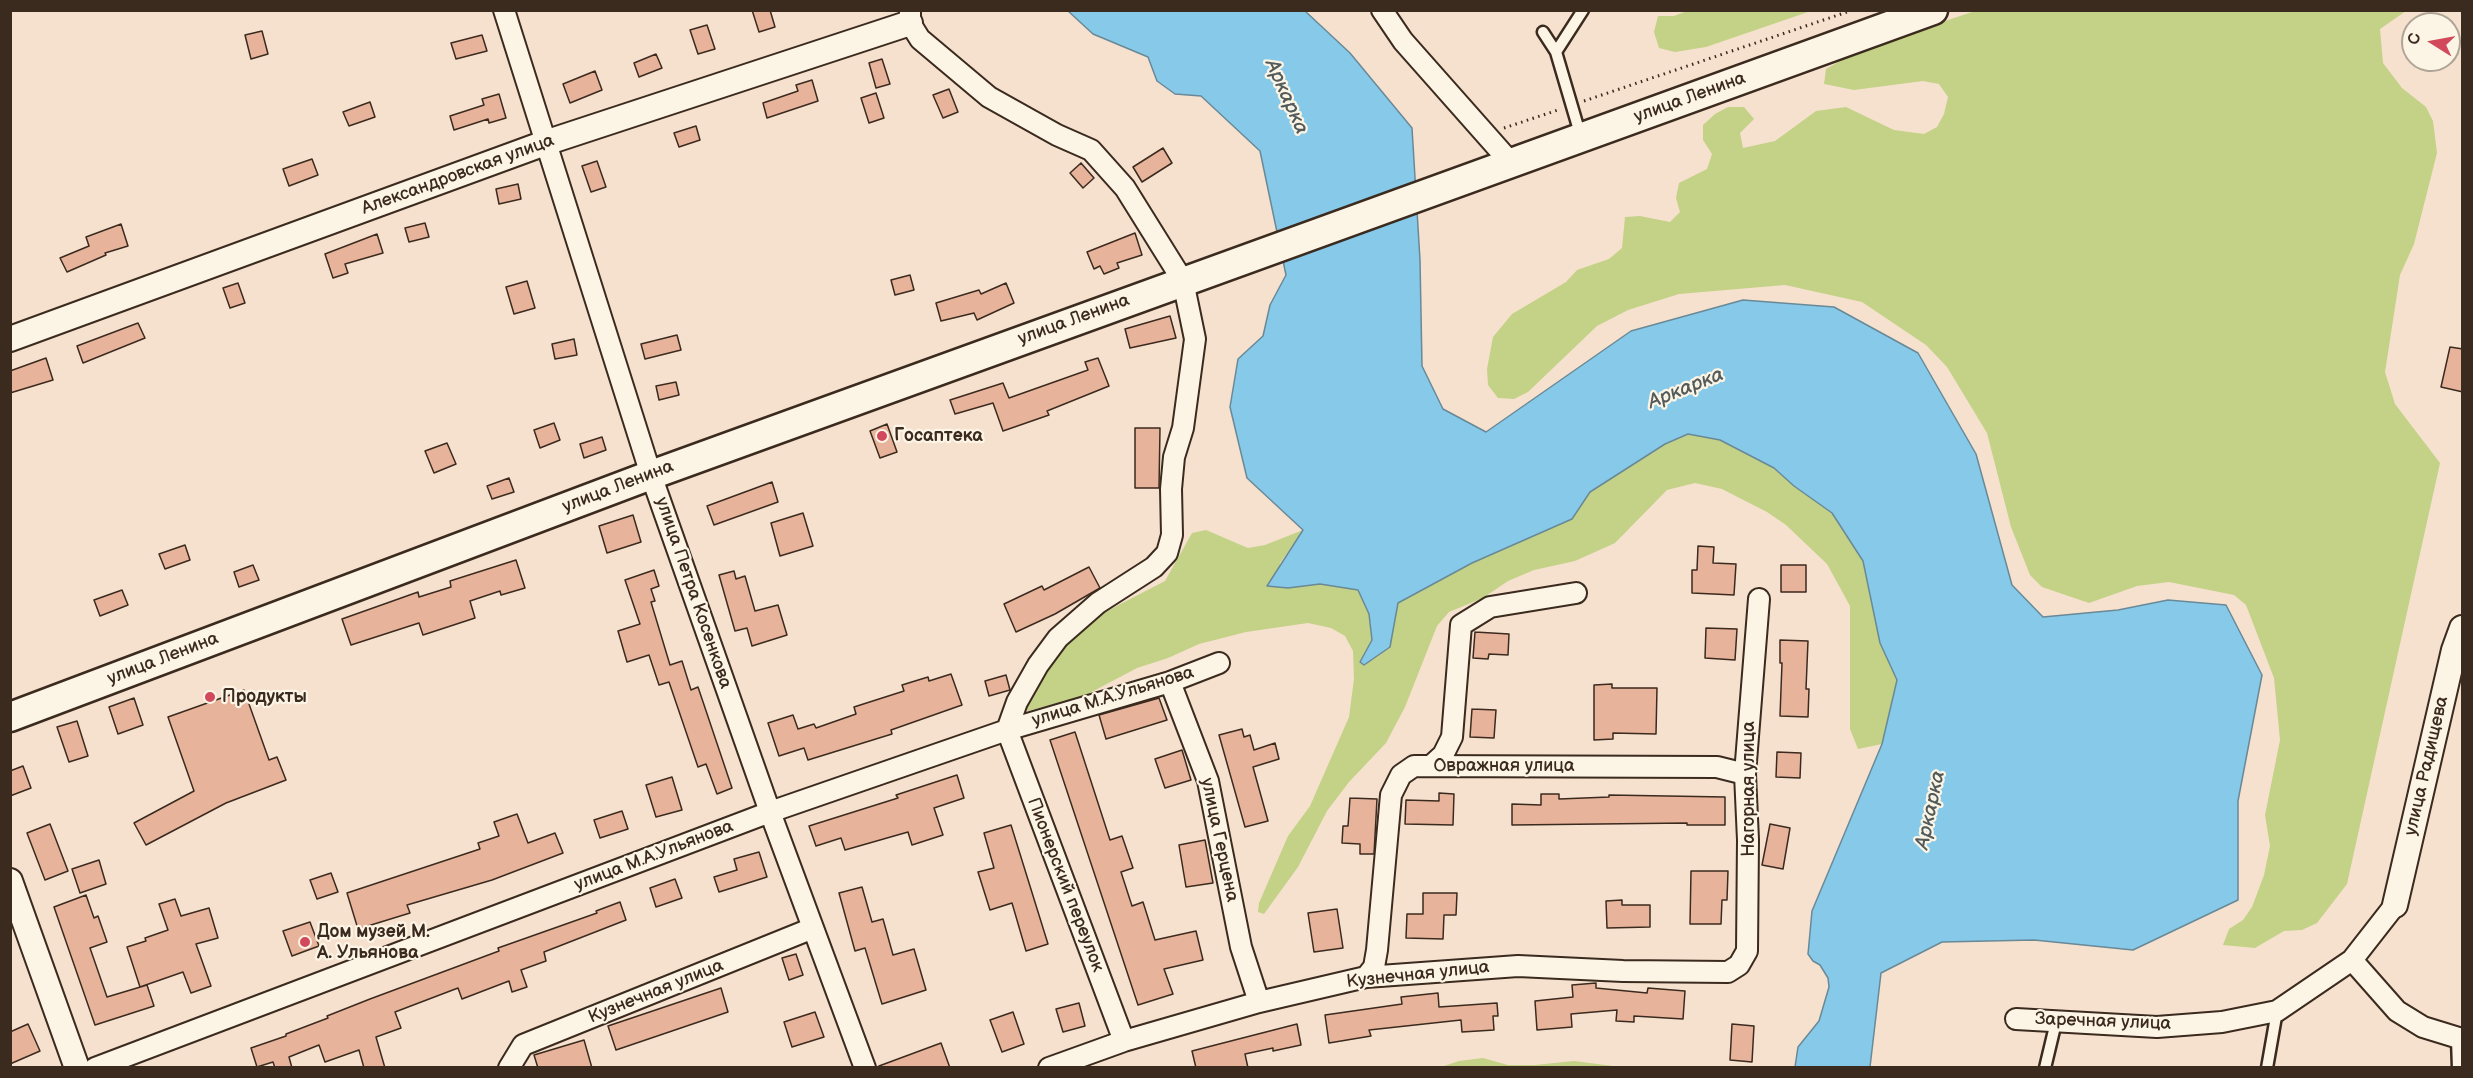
<!DOCTYPE html>
<meta charset="utf-8">
<style>
body{margin:0}
#map{position:relative;width:2473px;height:1078px;overflow:hidden;background:#f6e1cf;font-family:"Balsamiq Sans",sans-serif}
canvas{display:block}
.frame{position:absolute;inset:0;border:12px solid #3b2a1e;pointer-events:none}
.north{position:absolute;left:2401px;top:12px;width:60px;height:60px;box-sizing:border-box;background:#fcf5e5;border:2px solid #afa495;border-radius:50%;rotate:281deg;font-size:16px;font-weight:700;line-height:24px;text-align:center;color:#3b2a1e}
.north::after{content:'';display:block;margin:auto;width:21px;height:27px;background:#d1495b;clip-path:polygon(50% 0,100% 100%,50% 72%,0 100%)}
</style>
<div id="map">
<canvas width="2473" height="1078"></canvas>
<div class="frame"></div>
<div class="north">С</div>
</div>
<script>
const ctx = document.querySelector('canvas').getContext('2d');
ctx.lineJoin = 'round';
function fillPath(path, color) { ctx.fillStyle = color; ctx.fill(path, 'evenodd'); }
const shape = rows => new Path2D(rows.map(r => 'M' + r).join(''));
function strokePath(path, color, width, dash) { ctx.strokeStyle = color; ctx.lineWidth = width; ctx.lineCap = dash ? 'butt' : 'round'; ctx.setLineDash(dash || []); ctx.stroke(path); }
function drawText(font, color, halo, rows, align = 'center') {
  ctx.font = font + ' "Balsamiq Sans",sans-serif'; ctx.lineWidth = 4.5; ctx.setLineDash([]); ctx.textBaseline = 'middle'; ctx.strokeStyle = halo; ctx.fillStyle = color; for (const [text, x, y, turn = 0] of rows) {
    ctx.save(); ctx.translate(x, y); ctx.rotate((+turn || 0) * Math.PI / 180); ctx.textAlign = isNaN(turn) ? turn : align; if (halo) ctx.strokeText(text, 0, 0); ctx.fillText(text, 0, 0); ctx.restore();
  }
}
fillPath(shape([
 [1687,11,1687,10,1811,11,1706,47,1675,52,1659,48,1654,32,1658,16,1674,16],
 [1975,11,2406,11,2380,29,2383,63,2402,88,2426,107,2433,121,2437,153,2414,244,2400,275,2385,372,2395,404,2440,463,2347,884,2317,923,2302,930,2284,931,2255,948,2223,945,2229,929,2243,920,2252,907,2264,875,2270,846,2265,815,2280,740,2274,678,2246,605,2234,595,2169,582,2137,586,2089,603,2042,587,2030,575,2011,527,1987,433,1947,367,1926,345,1862,302,1785,285,1679,294,1628,310,1597,326,1528,392,1514,399,1498,398,1488,385,1487,369,1493,337,1512,314,1566,282,1577,270,1609,259,1622,248,1625,217,1640,216,1670,222,1680,212,1676,198,1679,183,1707,169,1712,154,1703,140,1703,125,1715,114,1728,107,1744,107,1754,119,1740,133,1743,148,1775,141,1816,111,1846,107,1894,130,1924,134,1937,127,1944,114,1948,97,1939,84,1923,81,1854,90,1824,84,1826,69,1861,49],
 [1688,434,1720,440,1774,468,1794,486,1832,513,1863,561,1880,643,1897,680,1882,744,1858,749,1850,729,1850,606,1827,564,1786,525,1767,512,1722,489,1695,483,1667,490,1615,543,1575,561,1534,570,1508,581,1483,598,1449,612,1437,626,1405,707,1386,743,1349,782,1327,811,1298,867,1264,914,1258,912,1259,903,1288,836,1310,806,1349,717,1354,679,1353,651,1345,636,1331,628,1308,623,1246,632,1199,644,1168,658,1137,668,1086,695,1028,711,1023,705,1029,693,1067,642,1103,613,1165,581,1192,533,1206,530,1248,548,1265,545,1303,530,1280,563,1288,588,1320,584,1358,590,1369,614,1372,640,1360,662,1390,647,1398,603,1472,563,1572,519,1590,492,1665,444],
 [1483,1058,1508,1065,1535,1065,1574,1061,1621,1067,1441,1067,1459,1061]
]), '#c3d286');
const water = shape([
 [1068,11,1305,11,1350,53,1412,128,1420,260,1422,366,1443,409,1486,432,1631,331,1743,300,1834,307,1918,353,1976,454,2012,585,2043,617,2118,610,2168,600,2226,605,2262,675,2238,801,2238,900,2133,950,2034,940,1942,942,1881,973,1870,1067,1795,1067,1798,1047,1819,1021,1829,987,1828,978,1820,965,1813,961,1808,954,1812,911,1882,744,1897,680,1880,643,1863,561,1832,513,1794,486,1774,468,1720,440,1688,434,1665,444,1590,492,1572,519,1472,563,1398,603,1390,647,1364,665,1360,662,1372,640,1369,614,1358,590,1320,584,1288,588,1267,586,1303,530,1247,478,1230,407,1238,359,1263,336,1270,305,1286,275,1260,151,1201,96,1175,94,1157,81,1148,57,1093,34,1068,11]
]);
fillPath(water, '#87c9e8');
strokePath(water, '#698997', 1.5);
const building = shape([
 [752,10,770,10,775,27,759,32,752,10],
 [707,25,715,49,698,54,690,30,707,25],
 [262,31,268,54,251,59,245,35,262,31],
 [482,35,487,51,456,59,451,43,482,35],
 [656,54,662,68,639,77,634,63,656,54],
 [882,59,890,84,876,88,869,63,882,59],
 [595,71,602,90,570,103,563,84,595,71],
 [812,80,818,101,767,118,763,103,798,91,796,85,812,80],
 [949,89,958,112,943,118,933,95,949,89],
 [876,93,884,118,869,123,861,98,876,93],
 [499,94,506,118,489,123,488,119,454,130,450,116,484,105,482,99,499,94],
 [370,102,375,117,349,126,343,112,370,102],
 [696,126,700,140,679,147,674,133,696,126],
 [1163,148,1172,163,1142,182,1133,167,1163,148],
 [312,159,318,175,289,186,283,169,312,159],
 [597,161,606,187,591,192,582,166,597,161],
 [1081,163,1094,178,1083,188,1070,173,1081,163],
 [518,184,521,199,499,204,496,189,518,184],
 [425,223,429,237,409,242,405,228,425,223],
 [121,224,128,246,105,253,106,255,67,272,60,258,89,246,86,237,121,224],
 [1135,233,1142,255,1117,263,1119,268,1104,274,1100,266,1094,269,1087,252,1135,233],
 [377,234,383,253,345,264,348,273,333,278,325,254,377,234],
 [910,275,914,290,895,295,891,280,910,275],
 [527,281,535,308,514,314,506,287,527,281],
 [238,283,245,303,230,308,223,288,238,283],
 [1006,283,1014,303,977,320,974,313,941,321,936,303,979,290,981,294,1006,283],
 [1170,316,1176,338,1130,348,1125,329,1170,316],
 [138,323,145,338,83,363,77,346,138,323],
 [677,335,681,350,645,359,641,344,677,335],
 [574,339,577,355,555,359,552,344,574,339],
 [2450,347,2463,349,2463,392,2441,387,2450,347],
 [46,358,53,380,10,393,10,371,46,358],
 [1098,358,1109,386,1047,411,1049,415,1003,431,993,403,955,414,950,400,1003,383,1009,398,1088,370,1085,362,1098,358],
 [676,382,679,395,659,400,656,386,676,382],
 [554,423,560,440,540,448,534,430,554,423],
 [887,424,897,452,880,458,870,431,887,424],
 [1135,428,1160,428,1159,488,1135,488,1135,428],
 [602,437,606,450,584,458,580,444,602,437],
 [447,443,456,464,434,473,425,451,447,443],
 [509,478,514,492,492,499,487,486,509,478],
 [772,482,778,502,714,525,707,506,772,482],
 [803,513,813,546,780,556,771,523,803,513],
 [633,515,641,542,607,553,599,526,633,515],
 [185,545,190,560,165,569,159,554,185,545],
 [1698,546,1714,547,1713,563,1736,564,1734,595,1692,593,1692,570,1697,570,1698,546],
 [516,560,525,588,501,595,500,591,470,601,475,618,423,635,419,623,351,645,342,619,418,592,419,597,451,587,450,581,516,560],
 [253,565,259,580,239,587,234,572,253,565],
 [1781,565,1806,565,1806,592,1781,592,1781,565],
 [1089,567,1100,588,1055,614,1016,632,1004,604,1042,586,1044,590,1089,567],
 [654,570,659,586,651,589,655,601,651,602,670,665,682,661,691,690,698,687,732,788,717,794,706,764,698,767,669,682,659,685,649,655,627,662,618,631,640,624,625,580,654,570],
 [734,571,736,579,745,576,755,611,778,605,787,635,752,646,747,628,735,631,719,575,734,571],
 [122,590,128,605,100,616,94,600,122,590],
 [1706,628,1737,629,1735,660,1705,658,1706,628],
 [1475,632,1509,634,1508,655,1489,654,1488,659,1473,658,1475,632],
 [1780,640,1808,641,1806,689,1809,689,1808,717,1780,716,1782,663,1780,663,1780,640],
 [951,674,962,705,891,730,892,734,808,760,804,748,779,756,768,723,793,715,798,729,814,724,816,728,856,714,854,707,904,691,902,685,928,677,929,681,951,674],
 [1006,675,1010,690,989,696,985,681,1006,675],
 [1612,684,1612,688,1657,688,1656,734,1613,733,1613,739,1594,740,1594,685,1612,684],
 [244,690,269,760,277,757,286,780,226,803,146,845,134,823,194,791,168,717,244,690],
 [134,698,143,725,118,734,109,707,134,698],
 [1159,698,1167,720,1106,739,1099,715,1159,698],
 [1472,709,1496,710,1494,738,1470,737,1472,709],
 [77,721,88,756,69,762,57,727,77,721],
 [1242,729,1244,737,1250,735,1254,750,1275,743,1279,759,1253,767,1268,821,1245,827,1219,735,1242,729],
 [1075,732,1110,840,1122,836,1133,868,1121,872,1132,906,1143,902,1155,940,1196,931,1203,960,1164,969,1173,994,1138,1005,1050,740,1075,732],
 [1182,750,1191,780,1165,788,1155,759,1182,750],
 [1777,752,1801,753,1800,778,1776,777,1777,752],
 [23,766,31,788,10,796,10,771,23,766],
 [957,775,964,798,934,808,943,835,912,845,908,832,845,850,841,838,816,846,809,826,898,798,896,795,957,775],
 [672,777,682,810,656,817,646,785,672,777],
 [1439,793,1454,794,1453,825,1405,824,1406,800,1439,801,1439,793],
 [1541,794,1559,794,1559,799,1609,797,1609,795,1725,797,1725,825,1687,825,1687,823,1512,825,1512,804,1541,805,1541,794],
 [1350,798,1377,799,1374,854,1360,854,1360,844,1342,843,1343,826,1348,826,1350,798],
 [622,811,628,829,600,838,594,820,622,811],
 [517,814,528,843,555,833,563,853,492,880,407,905,410,913,358,929,347,893,480,849,478,843,499,836,494,822,517,814],
 [50,824,68,871,45,880,27,833,50,824],
 [1770,824,1790,828,1783,869,1762,865,1770,824],
 [1011,825,1048,944,1026,951,1012,903,990,910,978,872,994,868,984,833,1011,825],
 [1205,840,1213,883,1186,887,1179,845,1205,840],
 [759,852,767,877,719,892,714,877,737,870,734,859,759,852],
 [99,860,106,884,80,893,72,869,99,860],
 [1691,871,1728,871,1727,900,1722,900,1721,924,1690,924,1691,871],
 [331,873,338,892,317,899,310,880,331,873],
 [675,879,682,898,656,907,650,888,675,879],
 [862,887,872,922,883,919,893,955,914,949,926,990,882,1004,865,948,855,951,839,893,862,887],
 [1423,893,1457,893,1456,915,1444,915,1443,939,1406,938,1407,914,1423,914,1423,893],
 [86,895,94,918,98,916,107,942,90,948,107,997,147,985,154,1006,95,1025,54,907,86,895],
 [175,899,181,916,209,908,218,938,196,944,211,986,191,993,183,972,140,987,127,947,146,941,145,938,168,930,159,904,175,899],
 [1622,900,1622,905,1650,905,1650,927,1607,928,1606,901,1622,900],
 [620,902,626,920,544,952,546,961,521,970,527,987,512,992,509,981,462,999,458,988,395,1012,401,1028,376,1037,385,1068,364,1068,359,1050,325,1062,319,1045,289,1057,292,1068,275,1068,273,1062,257,1067,251,1048,286,1036,286,1034,328,1018,327,1016,370,999,499,951,498,948,597,913,596,911,620,902],
 [1337,909,1343,948,1314,952,1308,913,1337,909],
 [310,922,319,946,292,956,283,931,310,922],
 [796,954,803,975,789,980,782,958,796,954],
 [1596,983,1596,988,1647,993,1648,988,1685,991,1683,1019,1634,1016,1634,1022,1616,1021,1617,1010,1571,1014,1572,1027,1537,1030,1535,1001,1573,997,1572,985,1596,983],
 [721,988,728,1012,616,1050,608,1026,721,988],
 [1438,993,1439,1007,1497,1003,1498,1016,1493,1016,1494,1030,1462,1032,1461,1020,1369,1030,1371,1036,1329,1043,1325,1015,1402,1004,1401,997,1438,993],
 [1079,1003,1085,1026,1063,1032,1056,1009,1079,1003],
 [815,1012,824,1037,792,1047,784,1022,815,1012],
 [1013,1012,1024,1044,1002,1052,990,1020,1013,1012],
 [28,1024,40,1051,10,1064,10,1032,28,1024],
 [1297,1024,1301,1045,1273,1051,1273,1048,1245,1054,1248,1068,1196,1068,1192,1051,1297,1024],
 [1732,1024,1754,1026,1752,1062,1730,1060,1732,1024],
 [584,1040,592,1068,538,1068,534,1055,584,1040],
 [941,1043,950,1068,879,1068,879,1066,941,1043]
]);
fillPath(building, '#e8b39b');
strokePath(building, '#3b2a1e', 1.5);
const service = shape([
 [1543,32,1556,52],
 [1581,137,1556,52,1583,10],
 [2457,1039,2458,1068],
 [2045,1068,2056,1022],
 [2267,1068,2277,1011]
]);
const minor = shape([
 [504,10,651,475,770,812,865,1068],
 [910,10,910,23,920,39,989,97,1057,135,1091,150,1125,188,1183,281,1195,339,1183,428,1174,457,1171,489,1172,535,1167,553,1154,567,1098,603,1058,638,1038,665,1017,702,1007,730,1124,1041],
 [1382,10,1403,41,1511,163],
 [1170,682,1208,781,1241,947,1259,1002],
 [1432,765,1443,755,1452,737,1461,625,1490,607,1576,593],
 [2352,960,2397,1011,2423,1027,2462,1039],
 [1366,977,1374,967,1377,950,1391,795,1401,775,1414,766,1717,767,1745,774],
 [2016,1019,2157,1027,2222,1022,2277,1011,2352,960,2395,905],
 [95,1068,770,812,1007,730,1170,682,1219,663],
 [509,1068,523,1045,813,928],
 [1049,1068,1124,1041,1259,1002,1366,977,1518,966,1623,971,1728,972,1739,965,1747,951,1748,840,1745,774,1759,599]
]);
const tertiary = shape([
 [10,339,545,143,910,23],
 [10,881,77,1068],
 [2395,905,2454,650,2462,628]
]);
const secondary = shape([
 [10,717,651,475,1933,10]
]);
strokePath(service, '#3b2a1e', 15);
strokePath(minor, '#3b2a1e', 24);
strokePath(tertiary, '#3b2a1e', 28);
strokePath(secondary, '#3b2a1e', 33);
strokePath(shape([
 [1584,101,1853,10],
 [1504,128,1558,110]
]), '#3b2a1e', 3, [1.5, 4.5]);
strokePath(service, '#fcf5e5', 10);
strokePath(minor, '#fcf5e5', 20);
strokePath(tertiary, '#fcf5e5', 24);
strokePath(secondary, '#fcf5e5', 28);
for (const [x, y, r, color] of [
 [882,436,6,"#d1495b"],
 [210,697,6,"#d1495b"],
 [305,942,6,"#d1495b"]
]) { const dot = new Path2D(); dot.arc(x, y, r, 0, 2 * Math.PI); ctx.fillStyle = color; ctx.fill(dot); strokePath(dot, '#fcf5e5', 2); }
drawText('18px', '#3b2a1e', '#fcf5e5', [
 ["улица Ленина",1690,98,-20],
 ["Александровская улица",458,175,-20],
 ["улица Ленина",1074,320,-20],
 ["улица Ленина",618,487,-21],
 ["улица Петра Косенкова",693,593,71],
 ["улица Ленина",163,659,-21],
 ["улица М.А.Ульянова",1113,697,-17],
 ["Овражная улица",1504,766],
 ["улица Радищева",2427,766,-77],
 ["Нагорная улица",1749,789,-90],
 ["улица Герцена",1219,840,78],
 ["улица М.А.Ульянова",654,856,-21],
 ["Пионерский переулок",1065,885,69],
 ["Кузнечная улица",1418,975,-6],
 ["Кузнечная улица",656,992,-22],
 ["Заречная улица",2103,1022,2]
]);
drawText('bold 18px', '#3b2a1e', '#fcf5e5', [
 ["Госаптека",894,436],
 ["Продукты",222,697],
 ["Дом музей М.",317,932],
 ["А. Ульянова",317,953]
], 'left');
drawText('italic 20px', '#525a5b', '#fcf5e5', [
 ["Аркарка",1286,97,66],
 ["Аркарка",1686,389,-22],
 ["Аркарка",1931,810,-78]
]);
</script>
